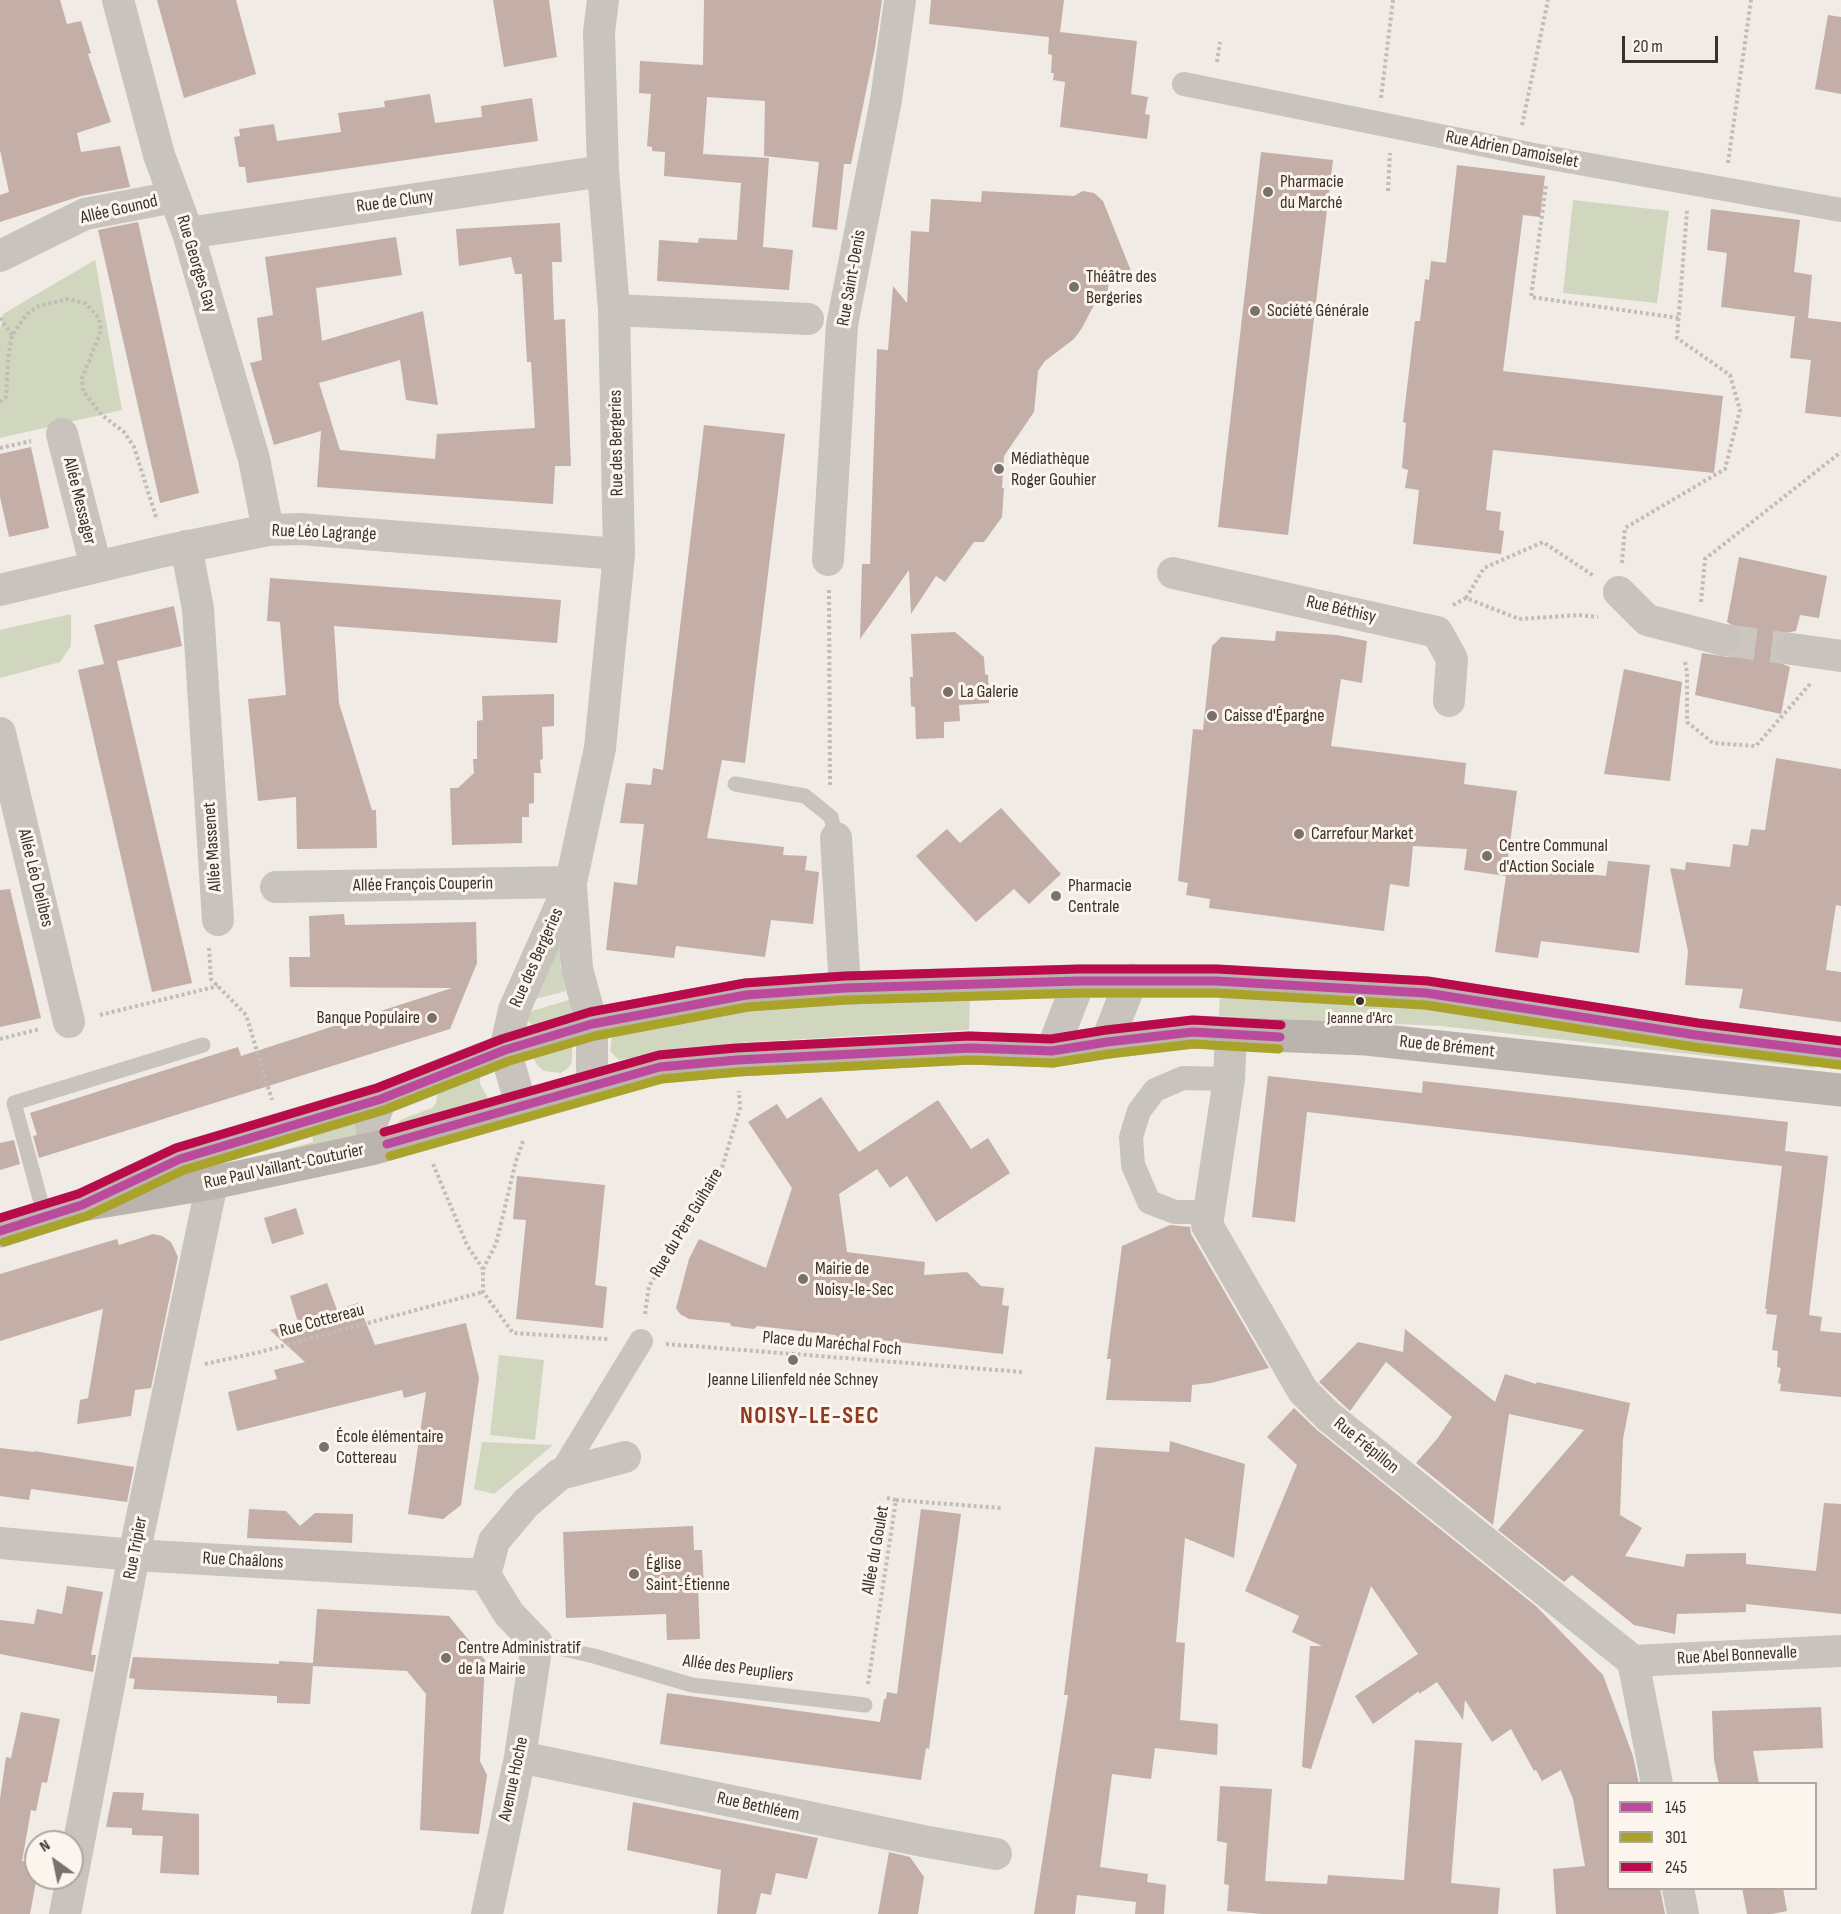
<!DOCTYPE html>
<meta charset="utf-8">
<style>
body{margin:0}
#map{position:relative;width:1841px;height:1914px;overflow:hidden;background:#f0ebe5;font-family:"Sofia Sans Condensed",sans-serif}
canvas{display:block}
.legend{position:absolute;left:1607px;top:1782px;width:210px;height:108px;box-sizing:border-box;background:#fbf5ee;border:2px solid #aea6a0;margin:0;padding:8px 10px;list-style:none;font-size:18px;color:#3b302b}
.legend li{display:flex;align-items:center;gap:12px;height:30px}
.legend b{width:30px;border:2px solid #aea6a0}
.north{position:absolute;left:24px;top:1830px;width:60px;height:60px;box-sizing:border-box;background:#fbf5ee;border:2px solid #aea6a0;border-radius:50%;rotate:327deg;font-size:16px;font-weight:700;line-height:24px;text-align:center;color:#3b302b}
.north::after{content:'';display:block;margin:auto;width:21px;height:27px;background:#7a716c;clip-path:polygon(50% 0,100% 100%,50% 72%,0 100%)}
.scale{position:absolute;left:1622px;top:36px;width:96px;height:27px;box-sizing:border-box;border:3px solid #3b302b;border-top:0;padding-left:8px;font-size:18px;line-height:21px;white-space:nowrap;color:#3b302b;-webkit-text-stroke:4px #fbf5ee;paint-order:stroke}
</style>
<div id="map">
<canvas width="1841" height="1914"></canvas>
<ul class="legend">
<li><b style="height:8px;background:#bb4a9d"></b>145</li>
<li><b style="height:8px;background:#a9a32a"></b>301</li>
<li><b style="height:8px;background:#b90b4b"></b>245</li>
</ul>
<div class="north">N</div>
<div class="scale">20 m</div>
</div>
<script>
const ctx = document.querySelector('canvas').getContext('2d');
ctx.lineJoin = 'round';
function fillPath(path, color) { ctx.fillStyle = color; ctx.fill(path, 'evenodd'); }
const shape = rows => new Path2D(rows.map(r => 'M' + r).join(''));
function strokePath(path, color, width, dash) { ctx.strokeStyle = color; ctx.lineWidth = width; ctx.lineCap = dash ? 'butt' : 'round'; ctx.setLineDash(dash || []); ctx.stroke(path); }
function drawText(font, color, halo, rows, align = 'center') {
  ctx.font = font + ' "Sofia Sans Condensed",sans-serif'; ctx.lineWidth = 6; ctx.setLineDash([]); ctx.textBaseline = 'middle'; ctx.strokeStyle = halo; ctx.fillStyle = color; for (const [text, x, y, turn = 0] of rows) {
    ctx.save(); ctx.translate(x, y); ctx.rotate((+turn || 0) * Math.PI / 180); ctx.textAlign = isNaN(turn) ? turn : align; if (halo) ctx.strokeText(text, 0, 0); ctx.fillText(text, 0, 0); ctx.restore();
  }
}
fillPath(shape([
 [1573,200,1669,211,1657,303,1563,293],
 [95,260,122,410,0,438,0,330,3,314],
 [71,614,71,646,60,662,0,678,0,630],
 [556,928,562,948,560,966,566,991,528,1001],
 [1220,994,1437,1003,1814,1061,1814,1068,1441,1026,1219,1016],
 [970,997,969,1030,749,1042,672,1051,619,1060,610,1051,612,1035,741,1009],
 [569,1000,572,1008,571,1015,535,1027,528,1021,525,1013],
 [572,1042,572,1062,568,1068,561,1073,544,1071,537,1065,532,1055],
 [480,1074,480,1084,491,1104,393,1127,402,1119,432,1108,436,1103,438,1091],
 [360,1118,356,1129,359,1145,285,1158,284,1150,313,1142,312,1128],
 [499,1355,544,1360,535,1440,490,1435],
 [482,1442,553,1445,494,1494,474,1489]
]), '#d1d6bf');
fillPath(shape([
 [0,0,60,0,67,24,81,21,91,53,88,54,111,122,77,133,81,152,120,146,130,187,81,196,0,222,0,195,9,192,0,150],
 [157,0,236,0,256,74,184,98],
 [493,0,549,0,557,57,504,67],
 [704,0,882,0,875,48,851,164,844,164,837,230,812,227,819,162,764,156,765,101,707,97,703,154,769,158,763,247,793,250,789,290,657,281,659,240,698,243,699,238,737,240,741,183,664,176,665,152,652,151,652,147,647,146,651,94,639,93,640,61,703,65],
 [931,0,1064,0,1060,32,1137,41,1131,94,1148,97,1145,114,1150,115,1147,139,1060,127,1065,82,1053,80,1054,73,1051,73,1052,55,1048,54,1049,37,929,24],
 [1828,15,1841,17,1841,94,1815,89],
 [430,94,435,123,482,117,481,106,532,98,538,141,247,183,245,167,239,167,234,137,240,136,239,129,274,124,277,141,341,132,338,113,385,107,384,101],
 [1261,152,1333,160,1288,535,1218,527],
 [1457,165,1545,176,1540,217,1523,215,1503,371,1723,396,1714,473,1493,450,1486,510,1501,512,1499,530,1504,531,1501,554,1413,544,1419,490,1405,488,1408,470,1402,468,1406,423,1403,422,1415,321,1420,321,1425,279,1429,280,1431,261,1446,263],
 [982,191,1074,196,1083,191,1094,193,1103,201,1131,271,1111,270,1105,305,1095,303,1082,328,1074,339,1045,361,1038,371,1034,412,1004,456,1002,488,1004,488,1002,517,984,542,974,542,945,582,936,576,911,614,909,570,860,639,862,564,870,564,877,349,888,350,893,286,907,303,911,231,929,232,931,199,981,202],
 [1711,209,1800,220,1794,272,1812,275,1808,318,1841,322,1841,417,1805,413,1811,360,1790,358,1795,316,1799,317,1721,307,1727,253,1707,250],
 [138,222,199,493,160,503,98,230],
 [560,223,562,262,552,262,554,320,565,319,571,466,555,466,553,504,317,487,321,431,274,445,250,363,262,360,257,318,273,315,265,257,396,237,402,275,316,288,322,341,423,311,438,405,406,400,400,360,319,383,340,450,435,459,437,434,535,428,531,362,527,362,522,274,515,274,511,257,459,266,456,229],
 [704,425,785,434,745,763,722,760,707,838,784,847,783,855,807,856,805,870,819,872,813,924,771,920,765,957,676,946,674,958,606,950,614,882,637,885,644,824,620,823,626,783,651,785,653,768,663,770],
 [31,447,49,528,9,537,0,497,0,454],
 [1739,557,1827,576,1819,618,1800,615,1796,631,1785,633,1778,638,1774,646,1775,655,1780,663,1790,667,1781,714,1695,695,1702,653,1728,657,1736,653,1741,645,1741,636,1737,628,1727,622],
 [270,578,561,600,557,643,334,626,339,703,372,810,376,810,377,848,297,849,296,797,258,801,248,699,286,695,280,622,267,621],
 [174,606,182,646,117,661,192,983,152,992,78,670,104,664,94,625],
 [1276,631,1337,635,1367,641,1362,683,1341,679,1331,746,1466,763,1464,784,1517,791,1507,865,1606,876,1608,861,1650,865,1639,953,1541,941,1538,958,1495,952,1506,876,1464,870,1467,849,1413,846,1409,887,1390,884,1384,931,1209,908,1210,899,1186,895,1188,883,1178,881,1184,821,1193,729,1203,730,1212,646,1221,637,1275,641],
 [955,632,984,657,985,674,988,675,989,703,959,705,960,721,944,722,944,738,916,739,915,707,911,706,910,677,913,677,911,634],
 [1624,669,1682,682,1670,781,1604,774],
 [554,694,554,726,542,727,543,759,540,760,541,773,534,773,534,803,529,804,529,817,522,817,522,843,452,845,450,788,458,788,474,773,473,759,477,759,477,721,483,720,482,696],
 [1776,758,1841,769,1841,906,1836,905,1826,970,1841,972,1841,1022,1739,1008,1743,989,1685,985,1688,951,1670,868,1685,870,1686,862,1730,867,1733,844,1748,846,1751,829,1765,830],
 [1001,808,1061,874,1029,904,1014,889,976,922,916,856,947,829,960,843],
 [10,889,41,1018,0,1027,0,890],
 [344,914,345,925,476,922,477,963,450,1029,39,1158,33,1136,37,1135,30,1113,238,1047,241,1056,452,988,290,987,289,957,310,957,309,916],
 [1268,1076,1422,1093,1423,1081,1788,1122,1785,1151,1828,1156,1809,1315,1822,1317,1820,1331,1841,1333,1841,1397,1780,1391,1781,1384,1778,1383,1781,1368,1777,1367,1778,1351,1772,1350,1777,1315,1766,1314,1767,1309,1765,1309,1782,1166,1307,1112,1295,1222,1252,1217],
 [821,1097,859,1152,938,1100,971,1149,988,1138,1010,1173,936,1222,907,1176,890,1188,877,1169,839,1194,847,1252,925,1262,924,1275,967,1272,981,1286,1004,1288,1002,1305,1009,1306,1003,1354,863,1338,860,1340,838,1337,835,1335,757,1326,754,1329,731,1326,730,1323,689,1319,680,1314,676,1308,689,1259,699,1239,766,1268,792,1188,748,1122,777,1104,787,1119],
 [14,1140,20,1164,0,1170,0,1143],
 [517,1176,605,1185,595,1285,607,1287,603,1328,516,1319,526,1220,513,1219],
 [296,1208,304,1234,272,1244,264,1218],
 [1170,1225,1190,1227,1191,1234,1269,1368,1211,1383,1192,1385,1191,1402,1106,1400,1111,1359,1107,1359,1122,1246],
 [153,1234,162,1236,171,1242,178,1257,151,1388,135,1390,131,1416,77,1424,80,1400,88,1398,103,1309,0,1341,0,1274,117,1239,119,1245],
 [327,1283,337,1310,358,1303,375,1345,466,1323,479,1378,461,1505,443,1519,408,1514,426,1392,404,1398,402,1390,237,1431,228,1392,277,1379,274,1370,305,1362,270,1330,298,1322,290,1296],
 [1405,1329,1495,1402,1505,1374,1536,1384,1537,1382,1630,1403,1623,1439,1620,1515,1642,1528,1625,1556,1684,1567,1686,1554,1746,1553,1746,1564,1816,1571,1824,1503,1841,1504,1841,1614,1746,1604,1746,1612,1677,1614,1675,1634,1634,1625,1572,1575,1564,1582,1498,1530,1584,1430,1509,1414,1493,1525,1416,1463,1437,1439,1452,1417,1386,1362,1350,1411,1319,1382,1358,1342,1403,1352],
 [1294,1408,1317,1430,1537,1607,1603,1675,1633,1756,1639,1784,1608,1784,1608,1888,1660,1888,1665,1914,1556,1914,1553,1869,1585,1866,1573,1799,1561,1770,1542,1781,1536,1770,1534,1771,1511,1729,1492,1742,1465,1700,1463,1720,1437,1682,1419,1694,1419,1691,1373,1724,1355,1696,1418,1654,1371,1586,1311,1769,1302,1767,1310,1646,1322,1646,1292,1632,1299,1616,1245,1591,1297,1465,1267,1437],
 [1170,1441,1245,1464,1234,1558,1185,1538,1176,1642,1185,1643,1180,1720,1218,1724,1217,1755,1155,1748,1151,1779,1112,1774,1100,1867,1148,1874,1147,1882,1166,1885,1164,1914,1135,1914,1136,1902,1077,1895,1075,1914,1034,1914,1068,1695,1064,1695,1095,1447,1169,1452],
 [0,1448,34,1452,34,1451,134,1467,127,1502,31,1489,29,1500,0,1496],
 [249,1509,286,1511,300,1526,315,1513,353,1514,352,1543,247,1538],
 [921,1509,961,1514,929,1749,926,1748,921,1780,660,1744,667,1693,880,1722,884,1699,886,1699,887,1692,897,1694],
 [693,1526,694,1550,702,1550,704,1586,698,1586,700,1639,667,1640,666,1614,566,1618,563,1532],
 [67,1586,103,1592,91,1655,96,1655,93,1672,0,1654,0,1620,34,1624,37,1609,62,1614],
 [317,1609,449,1616,485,1660,480,1761,487,1775,479,1834,420,1830,426,1694,407,1671,313,1666,310,1704,277,1703,277,1696,133,1689,135,1679,129,1678,133,1657,279,1664,279,1661,313,1663],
 [1821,1707,1823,1748,1753,1751,1759,1784,1719,1784,1714,1760,1712,1711],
 [21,1712,60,1719,47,1783,42,1782,36,1811,31,1810,22,1861,36,1863,36,1882,30,1914,0,1914,0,1799,6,1757,11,1758],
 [1415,1740,1462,1743,1451,1883,1500,1888,1498,1914,1263,1914,1227,1911,1229,1885,1224,1884,1227,1843,1217,1841,1220,1786,1272,1789,1265,1881,1327,1884,1328,1875,1404,1880],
 [113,1792,144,1793,142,1810,199,1814,199,1875,160,1873,163,1836,132,1835,132,1828,106,1827],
 [633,1802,818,1838,807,1879,776,1873,771,1895,761,1893,756,1914,717,1914,721,1870,627,1850],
 [889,1852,910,1857,924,1877,918,1914,878,1914],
 [1742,1888,1783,1888,1787,1911,1772,1914,1747,1914]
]), '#c3afa7');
strokePath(shape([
 [1724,640,1792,649]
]), '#ccc6c0', 32, [32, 16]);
strokePath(shape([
 [1217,62,1220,42],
 [1381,98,1393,0],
 [1522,125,1548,0],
 [1728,163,1751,0],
 [1546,186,1531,297,1679,318],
 [1388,191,1390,153],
 [0,318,12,335],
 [0,402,6,397,8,358,12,335,27,314,39,306,68,299,85,303,99,318,101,331,82,378,83,391,102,415,124,432,134,447,157,520],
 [0,448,31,441],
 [1622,563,1625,528,1725,469,1740,410,1730,375,1677,338,1687,211],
 [829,590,830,787],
 [1466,598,1484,568,1543,542,1594,576],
 [1701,602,1705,559,1841,452],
 [1453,605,1466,598,1519,619,1579,615,1598,617],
 [1685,662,1687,672,1687,722,1713,743,1756,746,1811,683],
 [209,948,211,979,246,1015,272,1100],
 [100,1015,218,986],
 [0,1039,40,1029],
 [523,1141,516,1161,496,1244,483,1269,483,1292,513,1333,608,1339],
 [433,1164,467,1245,483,1269],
 [645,1314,649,1286,719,1178,740,1108,739,1091],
 [666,1344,1022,1372],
 [205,1364,260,1352,483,1292],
 [887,1498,896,1500],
 [868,1684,896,1500,1001,1508]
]), '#c2bbb6', 4, [3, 3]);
strokePath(shape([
 [735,784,805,796,831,817,836,838],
 [45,1217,14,1103,203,1045],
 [537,1643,594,1656,692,1685,865,1705]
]), '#c9c3be', 15);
strokePath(shape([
 [1184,84,1534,155,1841,210],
 [1209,1212,1175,1212,1149,1202,1133,1165,1131,1137,1139,1111,1155,1090,1183,1078,1229,1079],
 [560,1474,641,1341]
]), '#c9c3be', 24);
strokePath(shape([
 [118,0,159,155,188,233,254,459,268,530],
 [188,233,603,171],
 [0,256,85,214,174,197],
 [614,310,808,319],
 [62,434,96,567],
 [186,546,198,609,218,920],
 [828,560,842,325,886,100,900,0],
 [1173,573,1437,632,1452,659,1449,701],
 [0,590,160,552,268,530,300,529,619,554],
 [1619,592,1647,620,1724,640],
 [1792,649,1841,656],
 [0,733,69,1022],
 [836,838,845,988],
 [571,886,577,969,592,1024,592,1085],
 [276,887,571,882],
 [1231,1035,1229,1079,1207,1225,1303,1391,1328,1416,1633,1661,1657,1784],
 [521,1105,505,1050,514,1010,571,882,600,748,619,554,614,310,603,171,599,32,603,0],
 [375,1148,371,1125,381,1099],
 [0,1543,134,1555,485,1575],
 [1633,1661,1841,1651],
 [520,1757,923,1841,996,1854],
 [1678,1888,1683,1914],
 [65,1914,134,1555,212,1183],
 [487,1914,520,1757,537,1643,509,1614,485,1575,494,1541,526,1503,560,1474,625,1457]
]), '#c9c3be', 32);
strokePath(shape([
 [1107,1042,1131,980],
 [1052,1051,1079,981]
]), '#c9c3be', 33);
strokePath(shape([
 [121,1187,180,1159,381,1099,505,1050,592,1024,746,995,845,988,1079,981,1216,981,1426,993,1696,1035,1841,1053],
 [0,1231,82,1205,212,1183,375,1148,660,1067,737,1060,970,1048,1052,1051,1107,1042,1193,1032,1366,1039,1841,1090]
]), '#bab3ae', 33);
strokePath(shape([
 [387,1144,660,1067,737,1060,970,1048,1052,1051,1107,1042,1193,1032,1280,1037],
 [0,1231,82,1205,180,1159,381,1099,505,1050,592,1024,746,995,845,988,1079,981,1216,981,1426,993,1696,1035,1841,1053]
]), '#bb4a9d', 9);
strokePath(shape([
 [390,1156,662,1079,738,1072,970,1060,1053,1063,1109,1054,1193,1044,1279,1049],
 [4,1242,87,1216,184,1170,384,1110,509,1061,595,1036,748,1007,846,1000,1079,993,1216,993,1425,1005,1694,1047,1840,1065]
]), '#a9a32a', 9);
strokePath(shape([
 [384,1132,659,1055,736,1048,969,1036,1051,1039,1106,1030,1193,1020,1281,1025],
 [0,1218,78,1194,176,1148,377,1088,502,1039,590,1012,745,983,845,976,1079,969,1217,969,1428,981,1698,1023,1841,1041]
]), '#b90b4b', 9);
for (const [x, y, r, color] of [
 [1268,192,6,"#7a716c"],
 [1074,287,6,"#7a716c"],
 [1255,311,6,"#7a716c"],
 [999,469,6,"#7a716c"],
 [948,692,6,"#7a716c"],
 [1212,716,6,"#7a716c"],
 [1299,834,6,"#7a716c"],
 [1487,856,6,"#7a716c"],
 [1056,896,6,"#7a716c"],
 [1360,1001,5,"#3b302b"],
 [432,1018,6,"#7a716c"],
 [803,1279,6,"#7a716c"],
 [793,1360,6,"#7a716c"],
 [324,1447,6,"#7a716c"],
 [634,1574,6,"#7a716c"],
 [446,1658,6,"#7a716c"]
]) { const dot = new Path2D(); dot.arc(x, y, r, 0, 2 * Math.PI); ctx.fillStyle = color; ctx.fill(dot); strokePath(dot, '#fbf5ee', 2); }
drawText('16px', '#3b302b', '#fbf5ee', [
 ["Jeanne d'Arc",1360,1019]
]);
drawText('18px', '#3b302b', '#fbf5ee', [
 ["Rue Adrien Damoiselet",1512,150,11],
 ["Rue de Cluny",395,202,-8],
 ["Allée Gounod",119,210,-13],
 ["Rue Georges Gay",196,264,73],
 ["Rue Saint-Denis",852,278,-80],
 ["Rue des Bergeries",617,443,-91],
 ["Allée Messager",79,501,76],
 ["Rue Léo Lagrange",324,533,2],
 ["Rue Béthisy",1341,610,13],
 ["Allée Massenet",213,847,-94],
 ["Allée Léo Delibes",35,878,76],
 ["Allée François Couperin",423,885,-1],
 ["Rue des Bergeries",537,958,-66],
 ["Rue de Brément",1447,1047,6],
 ["Rue Paul Vaillant-Couturier",284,1167,-12],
 ["Rue du Père Guihaire",687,1223,-59],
 ["Rue Cottereau",322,1321,-15],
 ["Place du Maréchal Foch",832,1344,5],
 ["Rue Frépillon",1366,1446,39],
 ["Rue Tripier",136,1548,-79],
 ["Allée du Goulet",876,1550,-80],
 ["Rue Chaâlons",243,1561,3],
 ["Rue Abel Bonnevalle",1737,1656,-3],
 ["Allée des Peupliers",738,1669,8],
 ["Avenue Hoche",514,1779,-78],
 ["Rue Bethléem",758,1807,12]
]);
drawText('18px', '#3b302b', '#fbf5ee', [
 ["Pharmacie",1280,182],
 ["du Marché",1280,203],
 ["Théâtre des",1086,277],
 ["Bergeries",1086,298],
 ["Société Générale",1267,311],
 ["Médiathèque",1011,459],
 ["Roger Gouhier",1011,480],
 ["La Galerie",960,692],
 ["Caisse d'Épargne",1224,716],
 ["Carrefour Market",1311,834],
 ["Centre Communal",1499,846],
 ["d'Action Sociale",1499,867],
 ["Pharmacie",1068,886],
 ["Centrale",1068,907],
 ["Banque Populaire",420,1018,"right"],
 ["Mairie de",815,1269],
 ["Noisy-le-Sec",815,1290],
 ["Jeanne Lilienfeld née Schney",793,1380,"center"],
 ["École élémentaire",336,1437],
 ["Cottereau",336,1458],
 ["Église",646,1564],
 ["Saint-Étienne",646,1585],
 ["Centre Administratif",458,1648],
 ["de la Mairie",458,1669]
], 'left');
ctx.letterSpacing = '1.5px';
drawText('bold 24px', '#8c3b22', '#fbf5ee', [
 ["NOISY-LE-SEC",810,1417]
]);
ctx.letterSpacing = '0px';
</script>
